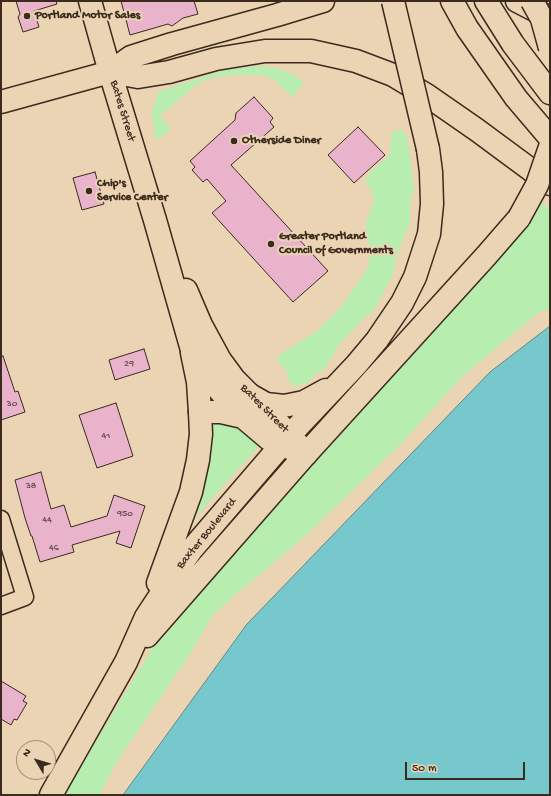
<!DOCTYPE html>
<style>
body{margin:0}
#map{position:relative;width:551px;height:796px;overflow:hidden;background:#ead4b3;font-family:"Gochi Hand",sans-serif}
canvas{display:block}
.frame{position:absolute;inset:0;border:2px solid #3b2a1e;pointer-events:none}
.north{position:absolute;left:16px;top:740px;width:40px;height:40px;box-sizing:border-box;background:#ead4b3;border:1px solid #a49077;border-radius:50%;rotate:308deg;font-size:11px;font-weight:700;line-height:16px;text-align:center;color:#3b2a1e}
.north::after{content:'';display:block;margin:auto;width:14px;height:18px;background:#3b2a1e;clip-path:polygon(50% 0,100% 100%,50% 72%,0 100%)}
.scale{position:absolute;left:405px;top:762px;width:120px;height:18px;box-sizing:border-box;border:2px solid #3b2a1e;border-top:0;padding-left:5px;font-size:12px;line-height:14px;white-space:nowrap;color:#3b2a1e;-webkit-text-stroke:3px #ead4b3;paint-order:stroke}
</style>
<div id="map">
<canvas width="551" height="796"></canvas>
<div class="frame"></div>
<div class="north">N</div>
<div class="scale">50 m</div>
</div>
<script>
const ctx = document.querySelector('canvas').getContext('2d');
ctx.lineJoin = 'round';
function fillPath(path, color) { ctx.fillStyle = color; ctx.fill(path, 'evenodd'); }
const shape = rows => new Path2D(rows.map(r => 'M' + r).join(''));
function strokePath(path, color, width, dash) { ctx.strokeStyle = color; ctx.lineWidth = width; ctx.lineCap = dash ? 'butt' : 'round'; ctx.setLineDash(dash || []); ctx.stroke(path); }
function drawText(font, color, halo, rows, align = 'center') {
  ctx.font = font + ' "Gochi Hand",sans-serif'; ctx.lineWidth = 4; ctx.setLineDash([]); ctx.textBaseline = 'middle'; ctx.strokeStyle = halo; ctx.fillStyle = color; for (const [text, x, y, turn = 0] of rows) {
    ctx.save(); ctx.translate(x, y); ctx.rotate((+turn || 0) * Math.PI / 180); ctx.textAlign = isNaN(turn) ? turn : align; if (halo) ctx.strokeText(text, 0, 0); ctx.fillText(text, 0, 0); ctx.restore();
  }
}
fillPath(shape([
 [259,66,275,68,290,73,304,82,292,97,275,80,263,75,232,75,208,79,199,83,190,90,160,116,171,129,163,136,155,139,152,113,155,101,160,91,225,70],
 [401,129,405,133,408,141,414,189,410,204,410,222,397,254,392,277,374,310,360,322,350,333,340,343,326,367,320,372,316,373,311,380,304,384,294,386,289,381,286,370,279,363,277,358,282,353,317,331,342,306,369,266,369,256,371,249,366,234,366,223,374,201,371,190,365,181,370,172,389,156,391,145,391,133],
 [539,200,550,208,550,310,539,312,463,376,403,442,301,540,235,595,213,615,188,657,120,757,99,795,63,795,165,628],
 [203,416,227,417,258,445,257,448,180,534]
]), '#b7edaf');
const water = shape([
 [550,326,550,795,123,795,247,624,490,372,550,326]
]);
fillPath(water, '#77c8cd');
strokePath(water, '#5f8987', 1);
const building = shape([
 [16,1,56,1,57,4,34,11,39,27,23,32,18,17,20,14,16,1],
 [121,1,194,1,198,14,183,18,172,26,168,24,130,35,121,1],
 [254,97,273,118,270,122,274,127,231,165,328,271,293,302,212,213,226,201,207,179,203,182,192,170,195,167,190,161,235,120,236,113,254,97],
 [358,127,385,155,354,183,328,155,358,127],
 [95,172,104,204,82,210,73,178,95,172],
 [144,349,150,369,115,380,109,360,144,349],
 [3,356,15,392,18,391,25,412,1,420,1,357,3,356],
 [116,403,133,456,97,468,79,415,116,403],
 [41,472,51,509,64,505,71,527,107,516,114,495,145,506,131,548,116,543,120,531,72,545,74,552,40,562,32,536,31,536,25,518,15,480,41,472],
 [1,681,26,696,23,701,27,703,17,720,14,719,11,725,1,719,1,681]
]);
fillPath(building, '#e9b3cc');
strokePath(building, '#3b2a1e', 1);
const street = shape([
 [1,519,25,597,1,606]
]);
const secondary = shape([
 [90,1,110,72],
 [158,583,191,492,198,460,201,434,200,412,198,382,192,353],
 [147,636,306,454,290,435,250,395],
 [51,795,126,662,146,617,171,579,192,549,290,435]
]);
const primary = shape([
 [1,102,110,72,155,220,192,350,206,375,243,417,269,439,281,445,306,454],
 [186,290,201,325,220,360,234,379,250,395],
 [200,412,221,412,243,417]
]);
const highway = shape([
 [452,1,467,28,516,98,550,138],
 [486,1,513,44,550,93],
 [517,1,548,17],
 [110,72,138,77,169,72,216,59,265,51,311,51,356,61,393,75,428,96,477,130,550,184],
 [110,72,131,57,172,44,277,15,323,1],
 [250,395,266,404,284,406,304,402,326,390],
 [290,435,356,365,377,340,402,303,415,277,429,234,432,204,431,172,428,149],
 [306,454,486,256,519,218]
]);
strokePath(street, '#3b2a1e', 19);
strokePath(secondary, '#3b2a1e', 25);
strokePath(primary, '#3b2a1e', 25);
strokePath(highway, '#3b2a1e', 25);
strokePath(street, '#ead4b3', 16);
strokePath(secondary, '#ead4b3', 22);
strokePath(primary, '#ead4b3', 22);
strokePath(highway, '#ead4b3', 22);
const highwayBridge = shape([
 [393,1,428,149],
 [532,1,542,19,550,48],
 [519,218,537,185,550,147]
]);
strokePath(highwayBridge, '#3b2a1e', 25, []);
strokePath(highwayBridge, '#ead4b3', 22);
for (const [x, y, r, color] of [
 [27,16,4,"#3b2a1e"],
 [234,141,4,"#3b2a1e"],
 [89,191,4,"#3b2a1e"],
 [271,244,4,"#3b2a1e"]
]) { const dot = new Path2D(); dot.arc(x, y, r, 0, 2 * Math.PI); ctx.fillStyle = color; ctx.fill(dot); strokePath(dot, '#ead4b3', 1.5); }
drawText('10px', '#664c4a', null, [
 ["29",129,364],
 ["30",12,404],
 ["41",106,436],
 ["38",31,486],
 ["950",125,514],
 ["44",47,520],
 ["46",54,548]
]);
drawText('bold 12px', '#3b2a1e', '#ead4b3', [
 ["Portland Motor Sales",35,16],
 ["Otherside Diner",242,141],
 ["Chip's",97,184],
 ["Service Center",97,198],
 ["Greater Portland",279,237],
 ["Council of Governments",279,251]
], 'left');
drawText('12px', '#3b2a1e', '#ead4b3', [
 ["Bates Street",122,111,73],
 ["Bates Street",264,409,45],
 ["Baxter Boulevard",207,534,-51]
]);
</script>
